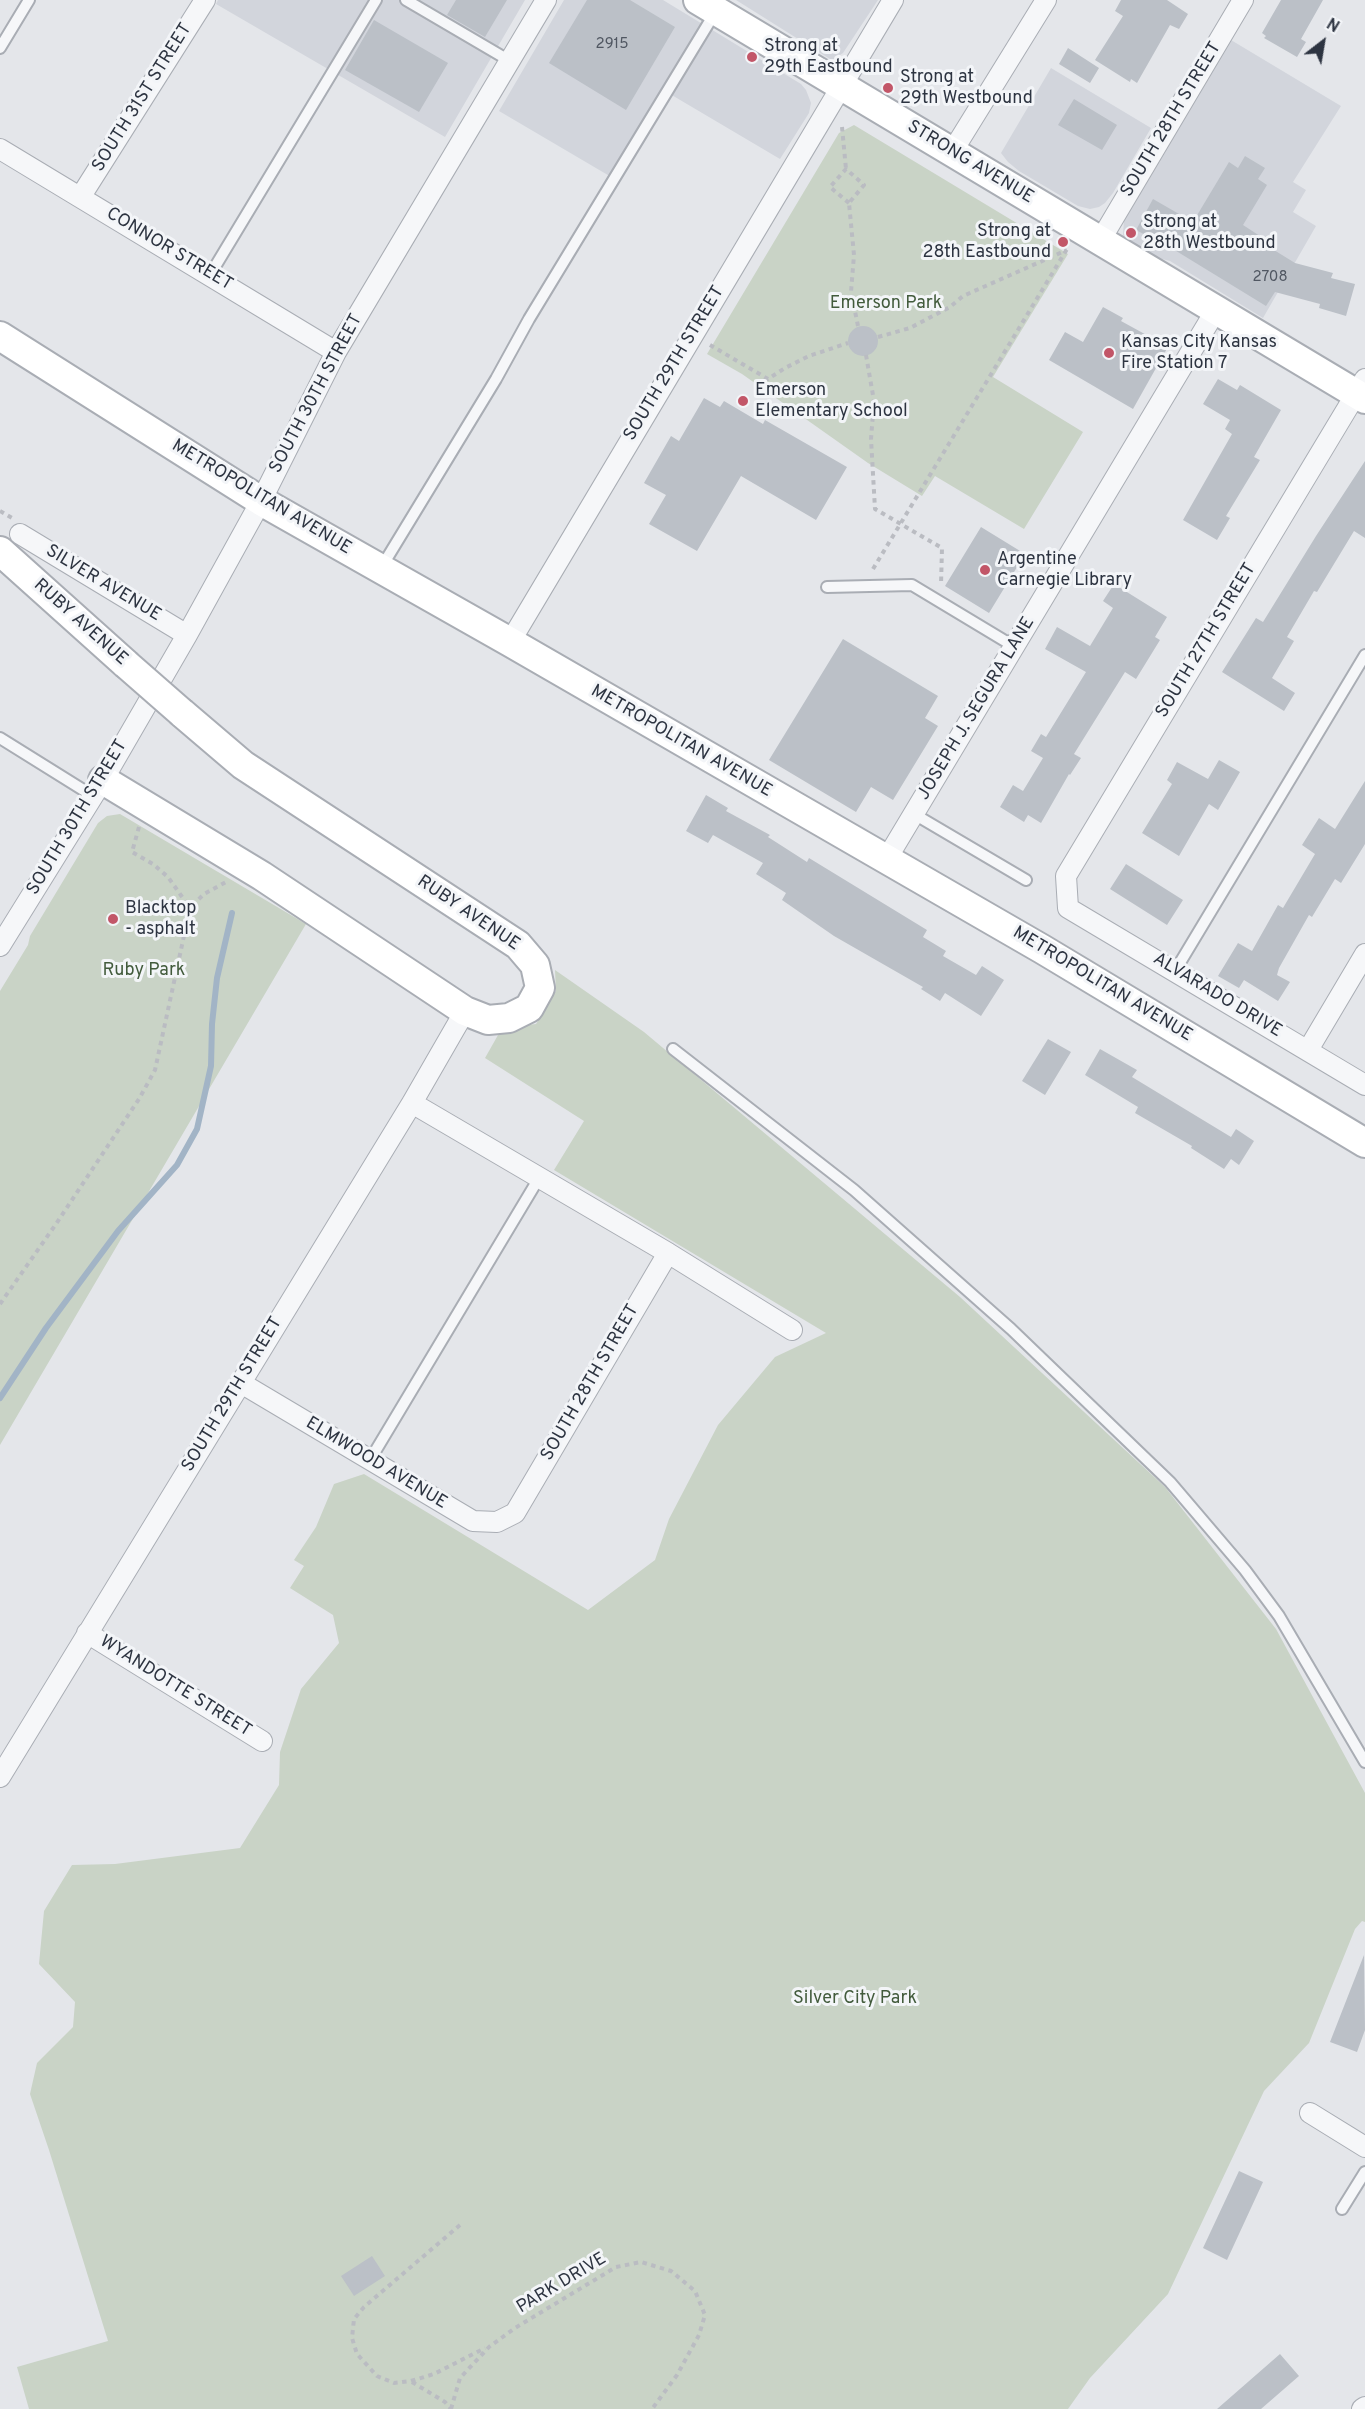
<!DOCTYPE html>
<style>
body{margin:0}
#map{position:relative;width:1365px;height:2409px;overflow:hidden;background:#e4e6ea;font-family:Overpass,sans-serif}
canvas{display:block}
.north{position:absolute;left:1293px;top:12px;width:60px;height:60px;-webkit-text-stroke:4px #f3f5f8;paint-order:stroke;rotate:31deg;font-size:16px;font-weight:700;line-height:24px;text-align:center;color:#2d3441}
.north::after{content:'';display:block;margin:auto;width:21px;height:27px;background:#2d3441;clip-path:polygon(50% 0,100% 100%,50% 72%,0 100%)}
</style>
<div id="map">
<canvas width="1365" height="2409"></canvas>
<div class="north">N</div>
</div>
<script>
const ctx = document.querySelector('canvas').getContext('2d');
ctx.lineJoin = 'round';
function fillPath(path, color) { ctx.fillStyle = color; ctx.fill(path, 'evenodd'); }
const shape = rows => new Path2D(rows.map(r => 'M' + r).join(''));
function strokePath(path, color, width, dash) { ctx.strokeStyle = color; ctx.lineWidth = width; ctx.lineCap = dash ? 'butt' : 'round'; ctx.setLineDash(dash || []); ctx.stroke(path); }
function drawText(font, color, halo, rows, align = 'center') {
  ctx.font = font + ' Overpass,sans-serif'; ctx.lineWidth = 6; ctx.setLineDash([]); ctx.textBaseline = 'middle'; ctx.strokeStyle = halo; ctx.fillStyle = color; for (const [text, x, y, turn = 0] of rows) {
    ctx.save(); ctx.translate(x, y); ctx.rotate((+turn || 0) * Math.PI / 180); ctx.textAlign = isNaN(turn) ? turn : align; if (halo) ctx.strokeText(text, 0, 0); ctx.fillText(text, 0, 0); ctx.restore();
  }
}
fillPath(shape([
 [218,0,525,0,445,137,216,4],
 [564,0,663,0,801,84,806,90,811,103,809,113,780,159,670,94,618,181,499,111],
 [736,0,878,0,843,53,834,59,830,59],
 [1231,40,1341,106,1293,182,1306,190,1293,212,1316,226,1263,318,1170,261,1154,257,1129,243,1123,235,1124,220,1127,212],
 [1051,68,1151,128,1113,193,1105,203,1099,207,1090,209,1078,206,1019,171,1008,162,1001,153]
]), '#d2d5dc');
fillPath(shape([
 [854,125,1068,254,993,377,1083,432,1024,529,935,476,922,496,868,463,742,374,707,354,839,133],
 [120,814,306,924,0,1445,0,991,28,945,30,936,98,823,107,816],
 [555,970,644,1032,960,1297,1165,1487,1276,1629,1365,1793,1365,1922,1362,1921,1355,1929,1309,2043,1264,2091,1168,2294,1090,2378,1068,2409,29,2409,17,2367,108,2341,49,2150,30,2094,37,2063,73,2027,75,2002,39,1964,44,1911,72,1865,115,1864,240,1848,279,1785,280,1752,301,1689,339,1643,333,1615,290,1588,304,1566,294,1560,316,1527,334,1484,364,1474,588,1610,655,1560,669,1519,718,1425,775,1357,826,1333,554,1170,584,1121,485,1058,502,1028,536,1024,556,991]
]), '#c9d3c6');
strokePath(shape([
 [0,1398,46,1328,118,1231,177,1165,197,1129,211,1066,212,1024,217,978,232,913]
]), '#a2b4c6', 6);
fillPath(shape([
 [456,0,507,0,485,37,447,15],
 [587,0,630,0,675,27,626,110,549,63],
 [1121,0,1167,0,1188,14,1179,29,1170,25,1137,83,1131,79,1130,82,1095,60,1123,16,1115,11],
 [1281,0,1323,0,1301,39,1306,42,1297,57,1264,38,1266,36,1262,33],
 [374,20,448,63,419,112,345,70],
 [1068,48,1099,68,1090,83,1059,64],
 [1074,99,1117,125,1102,150,1058,125],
 [1245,156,1265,168,1258,179,1267,185,1243,225,1263,238,1261,242,1295,263,1333,273,1331,278,1355,284,1346,316,1319,308,1320,304,1275,292,1266,306,1155,238,1155,240,1136,230,1153,199,1193,222,1229,162,1238,168],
 [1103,307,1123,318,1121,321,1152,338,1153,336,1169,345,1133,409,1049,360,1065,332,1083,342],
 '848 341a15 15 0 1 1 30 0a15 15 0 1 1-30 0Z',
 [1218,379,1237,390,1240,385,1281,410,1254,457,1260,460,1226,516,1230,518,1217,540,1183,520,1232,434,1225,429,1230,420,1203,404],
 [704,398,720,407,724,401,763,424,765,420,847,467,816,520,741,476,697,551,649,524,666,495,644,483,671,436,679,441],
 [1365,461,1365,538,1354,531,1317,592,1314,591,1287,637,1294,641,1272,678,1295,693,1284,711,1222,672,1256,618,1263,622,1316,536],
 [981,527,1025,554,989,613,945,586],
 [1114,584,1167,617,1155,637,1160,640,1136,679,1125,672,1074,754,1081,758,1070,775,1069,774,1041,823,1028,815,1024,822,1000,807,1013,785,1023,791,1043,758,1031,751,1041,734,1046,737,1086,672,1045,649,1057,627,1090,646,1113,608,1103,601],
 [843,639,938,696,925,718,938,726,893,800,871,787,856,812,769,760],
 [1219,760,1240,772,1218,810,1209,804,1179,856,1142,833,1172,784,1167,780,1177,762,1208,779],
 [1365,781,1365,844,1341,883,1335,879,1312,917,1309,915,1279,968,1277,975,1290,982,1278,1001,1244,980,1239,988,1218,976,1238,943,1252,951,1278,905,1283,908,1315,854,1302,845,1319,818,1335,829],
 [706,795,728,808,726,811,770,835,768,837,807,862,809,858,927,930,923,937,946,951,943,956,976,975,982,966,1004,980,981,1016,945,993,940,1001,921,989,923,987,834,936,782,900,786,893,756,874,763,863,713,835,708,843,686,831],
 [1126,864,1183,900,1167,925,1110,889],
 [1048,1039,1071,1052,1045,1095,1022,1081],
 [1100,1049,1137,1070,1132,1077,1231,1137,1236,1129,1254,1141,1239,1165,1231,1159,1224,1169,1191,1148,1192,1146,1135,1113,1138,1107,1085,1075],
 [1364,1955,1365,2030,1357,2052,1330,2042],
 [1239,2171,1263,2182,1227,2260,1203,2248],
 [372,2256,385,2276,354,2296,341,2276],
 [1280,2354,1299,2376,1261,2409,1217,2409]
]), '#bbc0c7');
const lane = shape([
 [406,0,510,61],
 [0,48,29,0],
 [210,275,376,0],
 [381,568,496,379,529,319,716,11],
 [827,587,912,585,1015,647],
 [0,738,93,796],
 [914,814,1026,880],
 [1175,971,1365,655],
 [673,1049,854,1190,1011,1329,1170,1482,1245,1570,1279,1616,1365,1762],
 [370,1460,539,1178],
 [1342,2209,1365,2172]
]);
const street = shape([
 [0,149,336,352],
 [952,152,1046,0],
 [81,196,205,0],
 [1100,241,1243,0],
 [1365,379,1066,876,1068,908,1365,1085],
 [20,534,187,635],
 [510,642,893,0],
 [886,860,1216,310],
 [0,946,103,780,187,635,261,501,336,352,546,0],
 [1308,1050,1365,954],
 [412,1103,668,1253,792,1330],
 [241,1383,473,1521,497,1522,515,1513,668,1253],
 [87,1633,262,1741],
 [0,1777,412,1103,465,1011],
 [1310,2113,1365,2147],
 [1362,2409,1365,2407]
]);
const secondary = shape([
 [698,0,1365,399],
 [0,336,261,501,510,642,1042,949,1365,1143],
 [0,551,126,664],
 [103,780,262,876,465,1011,488,1020,509,1018,529,1008,540,988,535,965,518,945,243,765,182,713]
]);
strokePath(lane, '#a9adb4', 14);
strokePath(street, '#a9adb4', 22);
strokePath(secondary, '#a9adb4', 32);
strokePath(shape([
 [842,127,846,169],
 [849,203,830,187,846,169,864,185,849,203,854,255,851,292,858,326],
 [878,337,910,328,950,307,963,296,1067,250],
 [710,345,768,379,785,368,809,356,848,343],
 [866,355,874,401,871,439,875,509,942,548,941,585],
 [0,511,12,518],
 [873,569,1067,249],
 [139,827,132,852,153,864,168,877,190,908],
 [0,1304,56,1224,139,1099,155,1070,190,908,204,894,226,882],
 [460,2225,364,2307,354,2319,352,2338,357,2354,377,2376,394,2383,411,2381,434,2374,485,2348],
 [412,2382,445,2402,451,2409],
 [451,2409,460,2378,489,2347,515,2328,616,2267,641,2262,671,2271,695,2291,705,2315,699,2335,677,2375,652,2409]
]), '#babcc2', 4, [4.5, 4.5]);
strokePath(lane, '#f6f7f9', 10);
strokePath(street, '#f6f7f9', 20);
strokePath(secondary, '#fff', 28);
const secondaryBridge = shape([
 [126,664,182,713]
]);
strokePath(secondaryBridge, '#a9adb4', 32, []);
strokePath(secondaryBridge, '#fff', 28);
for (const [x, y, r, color] of [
 [752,57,6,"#c25668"],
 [888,88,6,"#c25668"],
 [1131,233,6,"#c25668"],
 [1063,242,6,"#c25668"],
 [1109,353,6,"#c25668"],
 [743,401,6,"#c25668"],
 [985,570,6,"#c25668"],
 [113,919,6,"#c25668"]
]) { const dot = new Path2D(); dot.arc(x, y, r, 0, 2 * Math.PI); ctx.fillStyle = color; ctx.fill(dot); strokePath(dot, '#f3f5f8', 2); }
drawText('15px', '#505762', null, [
 ["2915",612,45],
 ["2708",1270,278]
]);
drawText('18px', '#2d3441', '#f3f5f8', [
 ["Strong at",764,47],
 ["29th Eastbound",764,68],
 ["Strong at",900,78],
 ["29th Westbound",900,99],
 ["Strong at",1143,223],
 ["28th Westbound",1143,244],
 ["Strong at",1051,232,"right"],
 ["28th Eastbound",1051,253,"right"],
 ["Kansas City Kansas",1121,343],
 ["Fire Station 7",1121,364],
 ["Emerson",755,391],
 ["Elementary School",755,412],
 ["Argentine",997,560],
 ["Carnegie Library",997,581],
 ["Blacktop",125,909],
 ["- asphalt",125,930]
], 'left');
drawText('18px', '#2d3441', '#f3f5f8', [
 ["SOUTH 31ST STREET",143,98,-58],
 ["SOUTH 28TH STREET",1172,120,-59],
 ["STRONG AVENUE",970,163,31],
 ["CONNOR STREET",169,250,31],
 ["SOUTH 29TH STREET",675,364,-59],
 ["SOUTH 30TH STREET",317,394,-62],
 ["METROPOLITAN AVENUE",261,498,31],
 ["SILVER AVENUE",103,584,31],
 ["RUBY AVENUE",80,623,42],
 ["SOUTH 27TH STREET",1207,641,-59],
 ["JOSEPH J. SEGURA LANE",977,709,-59],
 ["METROPOLITAN AVENUE",681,742,30],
 ["SOUTH 30TH STREET",78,818,-59],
 ["RUBY AVENUE",468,914,34],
 ["METROPOLITAN AVENUE",1102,985,31],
 ["ALVARADO DRIVE",1217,996,31],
 ["SOUTH 28TH STREET",591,1383,-60],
 ["SOUTH 29TH STREET",233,1395,-59],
 ["ELMWOOD AVENUE",376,1464,31],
 ["WYANDOTTE STREET",175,1687,32],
 ["PARK DRIVE",562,2284,-31]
]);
drawText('18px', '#425b3c', '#f3f5f8', [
 ["Emerson Park",886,304],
 ["Ruby Park",144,971],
 ["Silver City Park",855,1999]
]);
</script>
